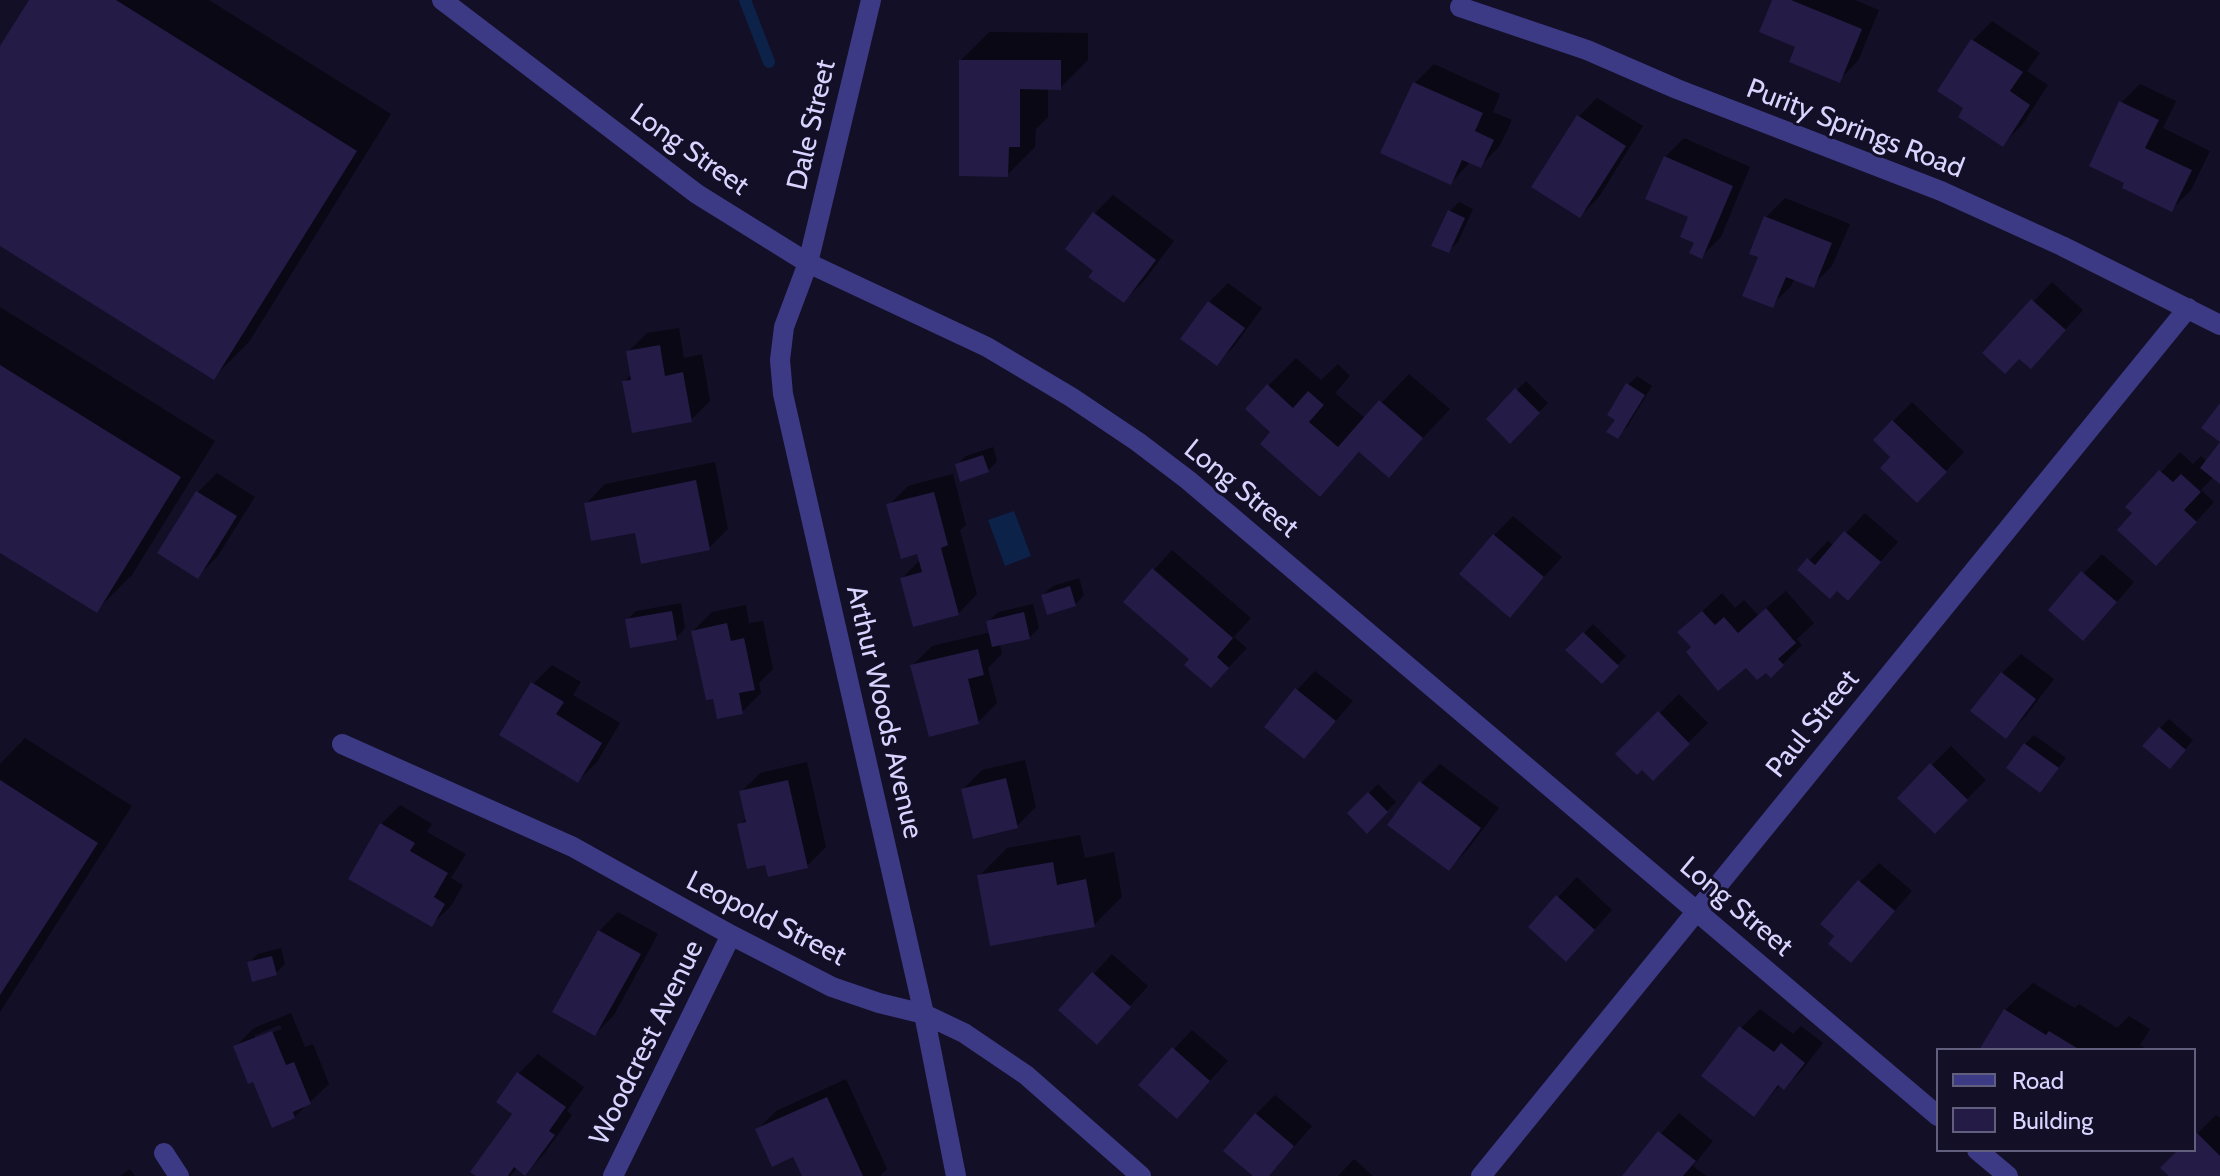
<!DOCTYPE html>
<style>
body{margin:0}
#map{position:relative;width:2220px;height:1176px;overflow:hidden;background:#130f26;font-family:Cabin,sans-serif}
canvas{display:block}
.legend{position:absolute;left:1936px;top:1048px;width:260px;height:104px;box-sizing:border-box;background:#130f26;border:2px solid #625e7d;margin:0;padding:10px 14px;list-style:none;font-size:24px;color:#d9d4ff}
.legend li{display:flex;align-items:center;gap:16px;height:40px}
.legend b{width:40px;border:2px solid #625e7d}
</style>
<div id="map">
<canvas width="2220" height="1176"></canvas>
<ul class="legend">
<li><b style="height:10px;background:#3d3a85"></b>Road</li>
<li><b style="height:22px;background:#241b47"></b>Building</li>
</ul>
</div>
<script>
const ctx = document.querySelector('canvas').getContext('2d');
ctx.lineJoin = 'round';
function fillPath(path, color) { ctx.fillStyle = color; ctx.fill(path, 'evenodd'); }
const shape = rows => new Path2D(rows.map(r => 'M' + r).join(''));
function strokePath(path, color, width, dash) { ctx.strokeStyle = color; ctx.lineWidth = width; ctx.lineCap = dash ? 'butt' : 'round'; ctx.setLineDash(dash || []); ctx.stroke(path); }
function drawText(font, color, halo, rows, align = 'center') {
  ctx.font = font + ' Cabin,sans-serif'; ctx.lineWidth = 6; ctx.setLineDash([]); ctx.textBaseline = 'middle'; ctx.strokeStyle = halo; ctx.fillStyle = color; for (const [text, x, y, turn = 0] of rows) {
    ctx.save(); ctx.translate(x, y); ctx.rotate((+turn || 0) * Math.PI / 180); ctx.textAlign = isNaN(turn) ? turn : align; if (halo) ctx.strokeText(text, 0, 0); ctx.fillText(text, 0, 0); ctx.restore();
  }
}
fillPath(shape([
 [1014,511,1031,556,1005,566,988,520]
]), '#0c2248');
fillPath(shape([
 [31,0,209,0,391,114,249,342,214,377,0,244,0,49],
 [1774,0,1855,0,1879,10,1858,61,1839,80,1798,46],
 [1992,21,2040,53,2027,71,2048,85,2022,125,2003,144,1966,108,1939,90,1973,40],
 [989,32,1088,33,1088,60,1060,88,1048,88,1048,117,1036,129,1035,147,1007,175,961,60],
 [1434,64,1500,94,1493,112,1512,120,1499,147,1480,166,1471,161,1451,183,1415,83],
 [2140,84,2176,101,2163,128,2210,151,2191,190,2172,209,2121,103],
 [1597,98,1643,126,1599,197,1580,216,1578,117],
 [1684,138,1750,167,1721,237,1702,256,1690,216,1665,157],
 [1113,195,1174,241,1143,282,1124,301,1096,270,1094,214],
 [1785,198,1850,224,1832,266,1813,285,1795,278,1791,286,1772,305,1760,256,1751,253,1766,217],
 [1459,202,1473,209,1458,242,1448,251,1450,211],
 [2052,282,2083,310,2049,347,2020,357,1985,353],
 [1228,283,1262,308,1235,345,1217,364,1209,302],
 [0,307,215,441,132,575,97,610,0,551],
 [679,328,684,358,702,354,710,401,691,420,624,382,632,374,628,352,647,333],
 [1296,358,1321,380,1338,364,1350,376,1335,393,1366,419,1409,374,1450,409,1388,475,1361,451,1320,494,1273,432,1268,386],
 [1637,376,1652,386,1627,427,1617,436,1628,385],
 [1526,381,1548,403,1510,441,1488,419],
 [1912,402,1964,452,1936,482,1893,457,1875,440],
 [2220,445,2220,481,2214,476,2201,490,2214,502,2175,545,2128,507,2180,452,2193,464,2201,456,2207,462],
 [993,447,997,461,988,471,957,465,966,456],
 [715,462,728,529,709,548,636,530,586,504,605,484],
 [217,473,255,497,217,557,198,576,198,492],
 [953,474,966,525,960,530,977,594,958,614,902,578,921,559,889,505,908,486],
 [1865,513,1898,542,1848,598,1837,589,1800,570,1828,541,1834,546],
 [1513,516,1562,557,1510,615,1494,535],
 [1172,550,1251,618,1234,637,1247,648,1211,686,1192,659,1125,602],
 [2102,554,2134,582,2102,619,2050,610],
 [1079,578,1084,595,1075,605,1043,595,1053,586],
 [1786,591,1814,623,1797,639,1802,645,1783,664,1746,665,1694,647,1680,632,1722,593,1735,608,1744,600,1758,615],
 [681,603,685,628,676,638,627,620,636,611],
 [1033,604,1039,628,1030,637,1000,644,1002,654,988,668,997,703,978,722,913,665,932,646,991,632,989,621,998,612],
 [746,605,749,623,763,621,773,669,759,683,761,693,742,712,693,631,712,612],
 [1593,624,1626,656,1602,681,1568,650],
 [2021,654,2054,679,2025,717,2006,736,2002,673],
 [552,665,581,682,573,695,620,723,597,762,578,781,533,684],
 [1315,671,1353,701,1304,757,1297,690],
 [1679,694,1708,723,1653,778,1642,767,1618,754],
 [2169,719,2193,740,2179,757,2160,728],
 [2034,735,2066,758,2040,791,2025,744],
 [25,738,132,806,0,1012,0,764],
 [1951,746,1986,780,1935,831,1900,798],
 [1025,760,1036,807,1017,826,963,789,982,770],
 [807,762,826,847,807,866,767,863,739,825,747,818,741,792,760,773],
 [1440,764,1499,808,1467,850,1449,869,1421,783],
 [1378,784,1396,802,1367,831,1349,813],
 [400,805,432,824,427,832,466,854,451,878,463,885,451,906,432,924,381,824],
 [1080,835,1085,858,1114,852,1122,897,1094,925,979,876,1007,848],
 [1879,863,1912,891,1851,961,1860,882],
 [1577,877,1612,910,1585,940,1530,927],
 [618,912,658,934,614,1015,595,1034,554,1011,599,931],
 [281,948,285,964,276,973,249,963,258,954],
 [1112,954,1148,986,1115,1023,1061,1010],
 [2033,983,2075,1008,2079,1004,2117,1028,2129,1016,2150,1029,2140,1045,2145,1048,1981,1050,2005,1010],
 [1760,1009,1793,1034,1801,1026,1823,1043,1803,1069,1784,1088,1780,1085,1754,1114,1741,1028],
 [291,1013,305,1047,313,1044,329,1084,294,1117,254,1079,235,1047,254,1028],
 [280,1025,282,1029,255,1039,255,1035],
 [1192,1030,1228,1061,1195,1097,1174,1049],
 [538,1054,584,1087,567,1111,572,1115,544,1154,525,1173,518,1167,510,1176,479,1176,515,1113,519,1073],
 [846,1079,887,1169,880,1176,804,1176,794,1154,757,1130,776,1111],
 [1275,1095,1312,1126,1268,1176,1256,1176,1256,1114],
 [1679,1113,1713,1141,1693,1166,1706,1176,1624,1176],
 [2216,1115,2220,1118,2220,1176,2171,1176,2181,1150,2194,1150,2194,1137],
 [1354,1159,1373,1176,1338,1176],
 [130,1169,135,1176,120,1176]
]), '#0007');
strokePath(shape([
 [745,0,769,62]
]), '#0c2248', 12);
fillPath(shape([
 [29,0,116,0,357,151,214,380,0,246,0,46],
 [1772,0,1791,0,1862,29,1840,83,1789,62,1795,47,1759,32],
 [1971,39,2023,72,2010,91,2030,105,2003,147,1958,117,1963,108,1937,91],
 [959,60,1061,60,1061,90,1020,89,1020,147,1009,147,1008,177,959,176],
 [1413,82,1483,113,1475,131,1494,140,1481,168,1462,160,1451,185,1380,153],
 [2119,101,2159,120,2145,148,2192,170,2172,212,2122,188,2124,183,2089,166],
 [1577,115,1626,146,1580,218,1531,187],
 [1664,156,1733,186,1702,259,1689,253,1694,243,1680,237,1688,217,1645,199],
 [1448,210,1465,218,1449,253,1431,246],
 [1093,212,1156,260,1124,303,1088,277,1093,271,1065,249],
 [1764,216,1832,243,1814,288,1786,277,1773,308,1742,296,1758,257,1749,254],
 [2031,299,2066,330,2031,369,2019,359,2005,374,1982,353],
 [1208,301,1245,328,1217,366,1180,339],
 [660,345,665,376,683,372,692,422,632,433,622,381,631,380,626,351],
 [0,365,181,477,97,613,0,553],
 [1626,383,1645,395,1618,439,1606,432,1615,420,1607,415],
 [1267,384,1293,408,1308,391,1324,405,1309,422,1338,447,1379,400,1423,438,1389,478,1359,452,1320,497,1260,444,1270,432,1245,409],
 [1515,388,1540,413,1510,444,1486,419],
 [2220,403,2220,484,2200,468,2220,442,2201,428],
 [1892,420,1947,472,1917,503,1880,468,1890,457,1873,440],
 [983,455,989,472,960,482,955,464],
 [2159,470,2173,482,2181,474,2201,492,2184,510,2197,522,2156,566,2117,530,2132,513,2125,507],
 [696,480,710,550,641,564,635,533,591,541,584,503],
 [196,491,237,516,198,579,157,553],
 [934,492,948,545,941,548,959,615,913,627,900,578,922,572,917,554,901,559,886,504],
 [1844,531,1881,562,1848,601,1837,591,1830,599,1797,570,1807,558,1815,565],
 [1493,534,1544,577,1510,618,1459,574],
 [1152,568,1233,638,1217,657,1229,668,1211,688,1184,665,1189,659,1123,602],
 [2081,571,2117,602,2083,641,2048,610],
 [1070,586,1076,606,1047,615,1041,595],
 [1766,608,1796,643,1778,659,1784,665,1771,678,1766,673,1757,680,1746,668,1718,691,1686,652,1691,647,1677,632,1702,611,1715,625,1724,617,1738,633],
 [672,611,677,640,630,648,625,619],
 [1024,612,1030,639,992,647,986,621],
 [727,623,731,641,744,638,755,690,739,693,743,714,717,719,713,699,706,700,691,631],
 [1583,632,1619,666,1602,684,1565,650],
 [978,649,984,675,968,679,979,724,929,737,910,665],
 [2001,672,2036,699,2006,739,1970,711],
 [531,682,564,702,556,714,602,743,578,783,499,735],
 [1295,688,1336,721,1304,759,1264,727],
 [1658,711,1690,744,1653,781,1642,770,1637,775,1615,754],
 [2159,727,2186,750,2170,769,2142,746],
 [2024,743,2059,768,2040,793,2006,768],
 [1930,763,1968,800,1935,834,1897,798],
 [1006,778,1018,828,973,839,961,789],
 [0,780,98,843,0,995],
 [788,780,808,868,768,877,765,865,747,869,737,824,746,822,739,791],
 [1419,781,1481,828,1449,871,1387,825],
 [1368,792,1388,812,1367,834,1347,813],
 [380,823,415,843,410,851,448,873,434,897,445,904,432,927,348,879],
 [1053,862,1057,885,1086,879,1095,927,990,946,977,875],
 [1858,880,1895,911,1851,963,1828,944,1834,936,1820,924],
 [1556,895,1595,930,1566,962,1528,927],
 [598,930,641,954,595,1036,552,1012],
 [272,956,277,975,252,982,247,962],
 [1092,972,1131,1007,1097,1045,1058,1010],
 [2004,1009,2046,1035,2049,1031,2080,1050,1979,1050],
 [1739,1026,1774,1052,1781,1043,1805,1063,1784,1090,1778,1085,1754,1117,1701,1076],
 [272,1031,286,1065,294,1062,311,1104,293,1112,295,1118,272,1128,253,1082,248,1084,233,1046],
 [1172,1047,1210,1081,1177,1119,1138,1085],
 [517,1072,566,1107,549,1131,555,1135,525,1176,514,1167,508,1176,476,1176,470,1172,512,1114,496,1102],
 [827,1097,863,1176,802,1176,793,1157,772,1167,755,1129],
 [1255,1113,1294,1146,1269,1176,1253,1176,1223,1151],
 [1658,1131,1696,1161,1683,1176,1622,1176],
 [2196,1132,2220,1156,2220,1176,2169,1176,2160,1168,2178,1150,2194,1150]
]), '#241b47');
strokePath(shape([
 [442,0,697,194,808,263,987,347,1071,397,1138,442,1188,480,1938,1116],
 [871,0,808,263,784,327,780,360,783,394,924,1014,956,1176],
 [1460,7,1587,50,1677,89,1941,191,2062,246,2220,325],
 [342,744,573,847,731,935,832,987,879,1003,924,1014,964,1033,1026,1075,1141,1176],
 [1977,1150,2008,1176],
 [164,1153,179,1176],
 [613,1176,731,935],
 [1481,1176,2188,308]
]), '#3d3a85', 20);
drawText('28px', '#d9d4ff', '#130f26', [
 ["Dale Street",812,125,-77],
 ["Purity Springs Road",1855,129,21],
 ["Long Street",689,150,35],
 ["Long Street",1241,489,39],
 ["Arthur Woods Avenue",884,712,77],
 ["Paul Street",1813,724,-51],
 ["Long Street",1736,907,40],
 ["Leopold Street",766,919,27],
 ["Woodcrest Avenue",647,1043,-64]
]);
</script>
